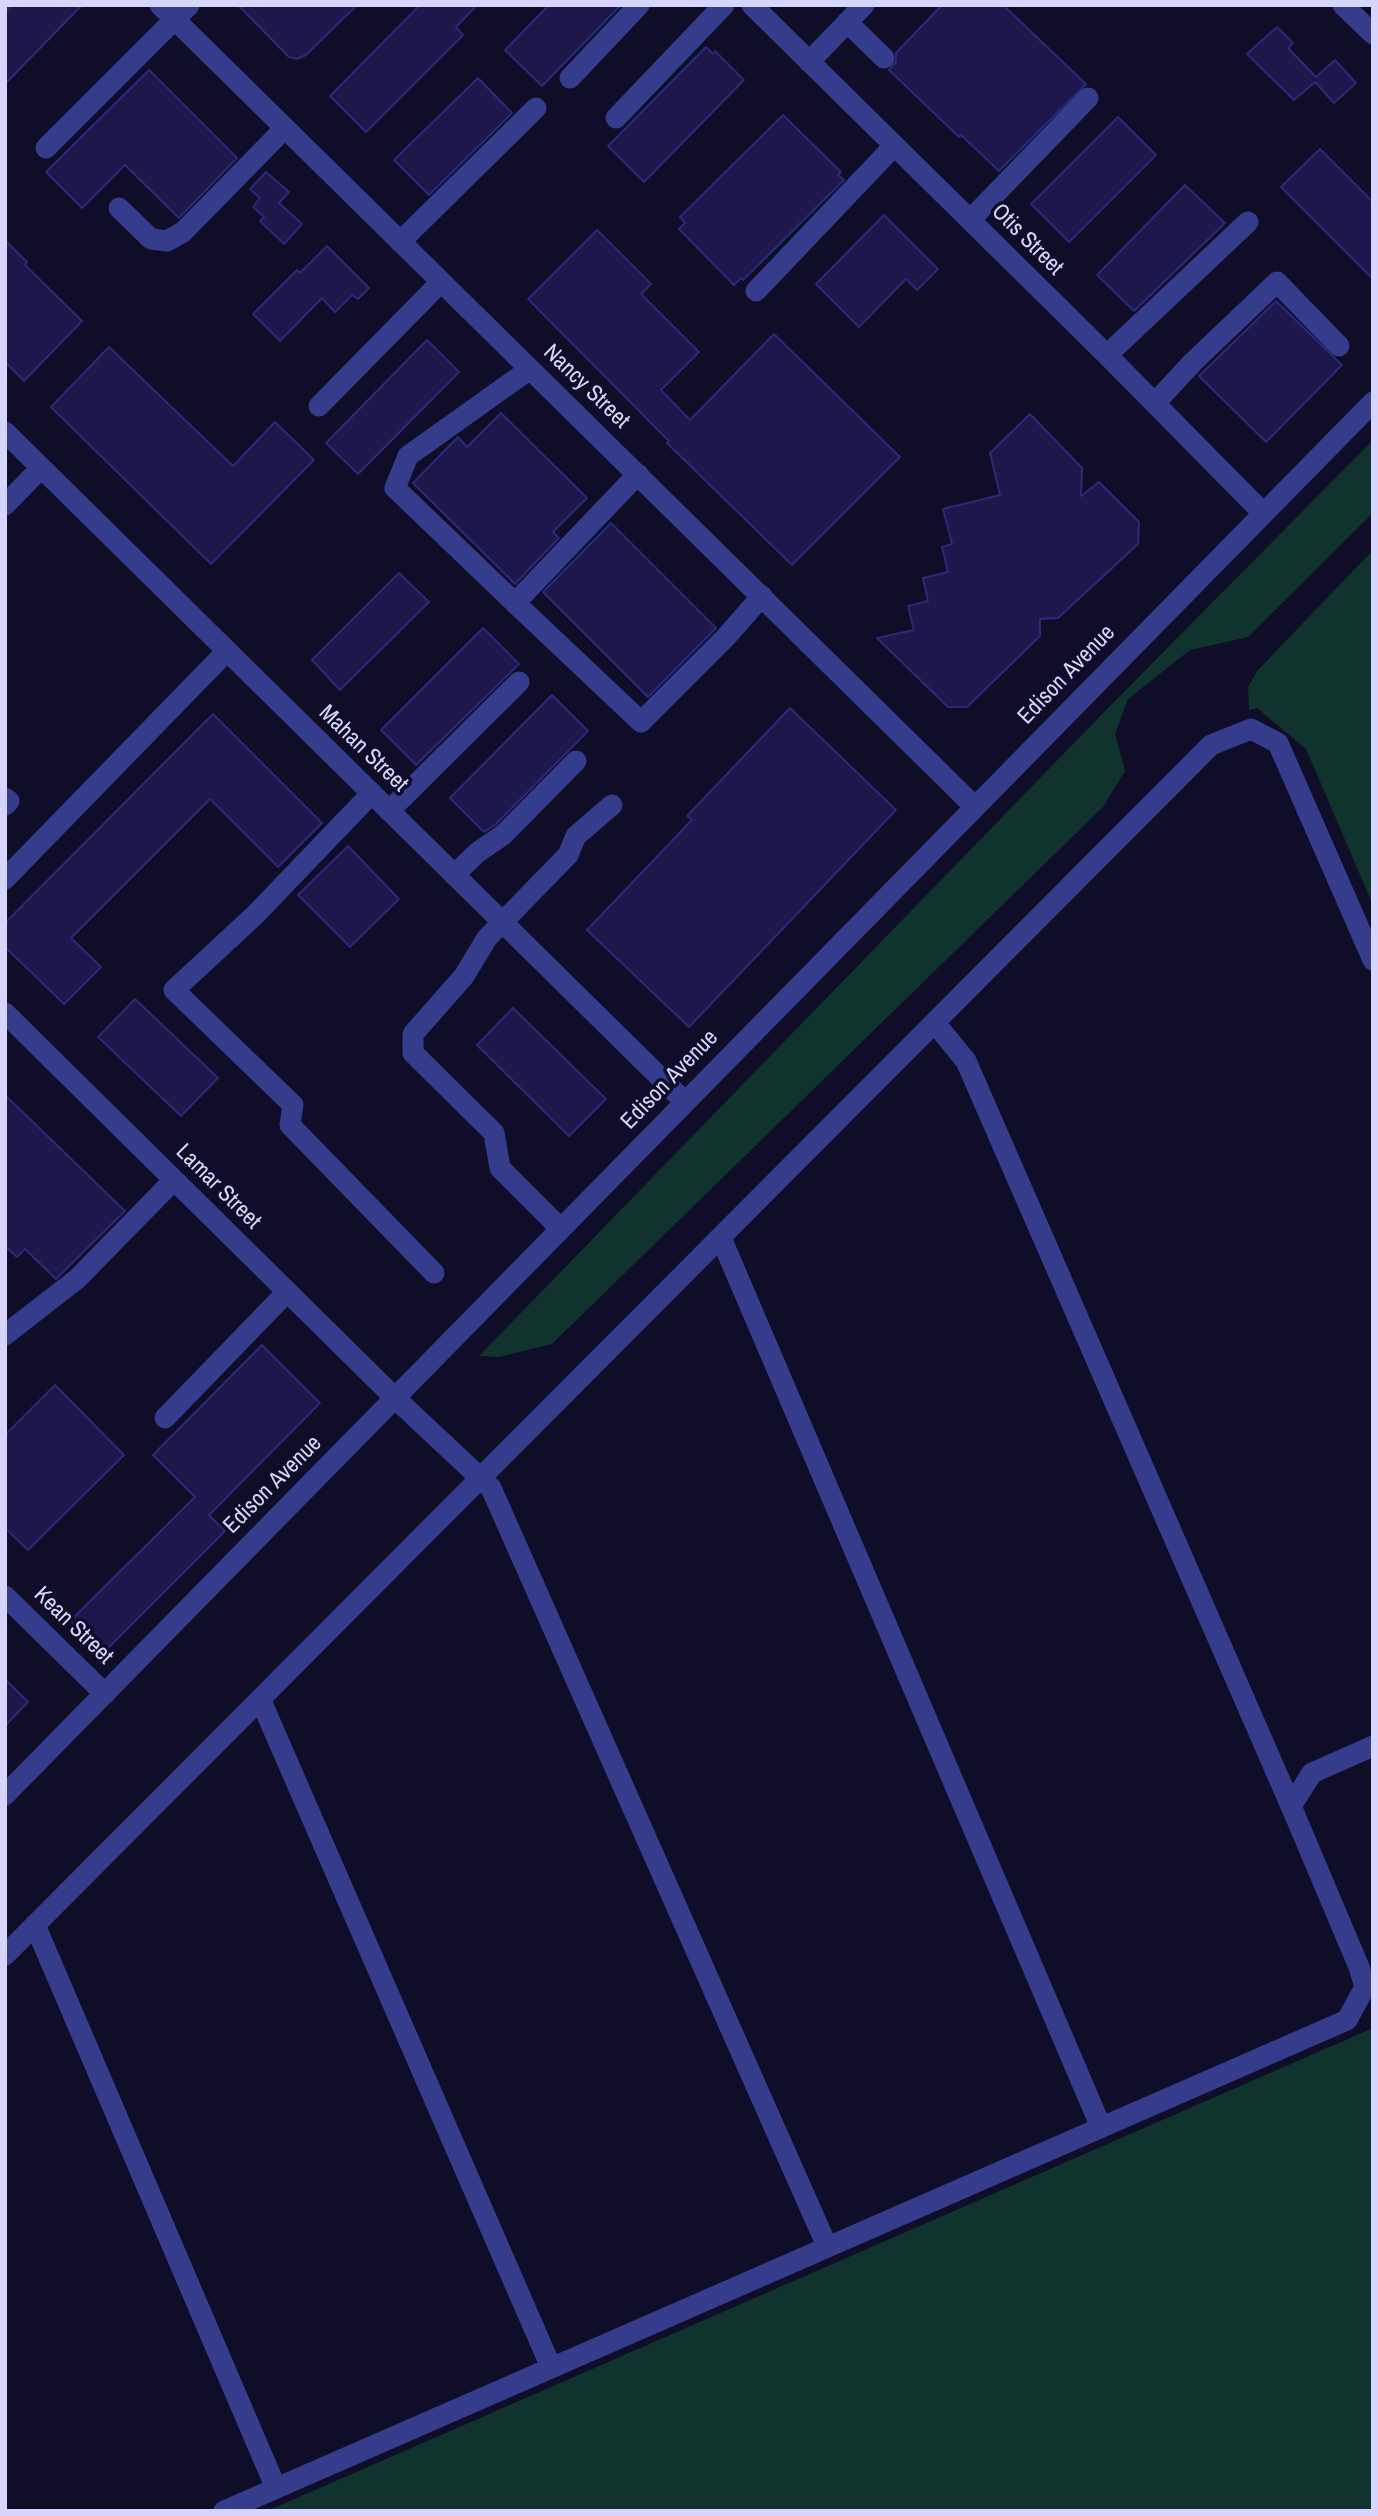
<!DOCTYPE html>
<style>
body{margin:0}
#map{position:relative;width:1378px;height:2516px;overflow:hidden;background:#0f0d28;font-family:"Archivo Narrow",sans-serif}
canvas{display:block}
.frame{position:absolute;inset:0;border:7px solid #d5d5ff;pointer-events:none}
</style>
<div id="map">
<canvas width="1378" height="2516"></canvas>
<div class="frame"></div>
</div>
<script>
const ctx = document.querySelector('canvas').getContext('2d');
ctx.lineJoin = 'round';
function fillPath(path, color) { ctx.fillStyle = color; ctx.fill(path, 'evenodd'); }
const shape = rows => new Path2D(rows.map(r => 'M' + r).join(''));
function strokePath(path, color, width, dash) { ctx.strokeStyle = color; ctx.lineWidth = width; ctx.lineCap = dash ? 'butt' : 'round'; ctx.setLineDash(dash || []); ctx.stroke(path); }
function drawText(font, color, halo, rows, align = 'center') {
  ctx.font = font + ' "Archivo Narrow",sans-serif'; ctx.lineWidth = 7; ctx.setLineDash([]); ctx.textBaseline = 'middle'; ctx.strokeStyle = halo; ctx.fillStyle = color; for (const [text, x, y, turn = 0] of rows) {
    ctx.save(); ctx.translate(x, y); ctx.rotate((+turn || 0) * Math.PI / 180); ctx.textAlign = isNaN(turn) ? turn : align; if (halo) ctx.strokeText(text, 0, 0); ctx.fillText(text, 0, 0); ctx.restore();
  }
}
fillPath(shape([
 [1373,440,1373,513,1248,637,1190,650,1128,699,1115,734,1125,771,1103,807,552,1344,499,1357,479,1356,1108,708],
 [1373,550,1373,905,1306,749,1257,708,1249,710,1248,687,1257,671],
 [1373,2028,1373,2511,267,2511]
]), '#10332d');
const building = shape([
 [11,5,82,5,5,84,5,12,11,5],
 [238,5,357,5,306,55,297,59,289,57,238,5],
 [420,5,477,5,456,27,463,35,366,132,330,96,420,5],
 [549,5,621,5,542,86,505,50,549,5],
 [942,5,1003,5,1086,84,999,171,961,135,959,137,889,70,896,62,896,53,942,5],
 [1277,27,1293,43,1288,48,1316,77,1335,60,1356,83,1334,103,1315,82,1294,100,1247,54,1277,27],
 [706,47,713,54,715,51,744,80,644,182,608,146,706,47],
 [149,70,237,158,179,218,125,165,82,208,46,172,149,70],
 [478,78,512,113,429,195,394,160,478,78],
 [783,115,841,172,838,175,844,180,743,280,741,278,734,285,679,229,685,223,680,217,783,115],
 [1118,117,1156,155,1069,242,1031,204,1118,117],
 [1320,149,1373,202,1373,279,1281,187,1320,149],
 [266,172,289,192,279,203,302,224,284,244,260,221,264,217,253,207,260,198,250,189,266,172],
 [1185,185,1225,223,1134,311,1097,275,1185,185],
 [884,215,938,269,917,290,906,279,859,327,816,284,884,215],
 [597,230,651,284,641,294,699,352,661,390,690,420,774,334,900,457,792,565,667,443,669,441,528,299,597,230],
 [5,240,27,262,25,265,82,321,24,381,5,362,5,240],
 [327,246,369,288,358,299,352,295,335,312,322,298,280,341,253,314,297,270,300,273,327,246],
 [1276,301,1342,365,1266,442,1199,376,1276,301],
 [427,340,459,372,358,474,326,443,427,340],
 [109,347,233,466,275,422,314,460,211,564,51,407,109,347],
 [501,413,587,498,553,532,559,538,515,584,413,483,458,437,467,447,501,413],
 [1030,414,1082,468,1081,496,1099,482,1139,522,1138,544,1058,618,1040,619,1040,636,967,707,948,707,877,638,914,630,908,606,928,601,923,578,948,572,942,547,952,544,943,509,1000,495,990,453,1030,414],
 [611,523,716,628,648,697,543,592,611,523],
 [399,573,429,602,340,690,312,660,399,573],
 [483,628,519,664,416,765,381,730,483,628],
 [552,695,588,731,495,825,484,832,450,798,552,695],
 [790,708,896,810,689,1027,587,930,692,820,687,816,790,708],
 [213,714,322,823,278,867,210,799,71,938,101,967,64,1004,5,947,5,923,213,714],
 [348,846,399,899,350,947,298,895,348,846],
 [135,999,218,1078,181,1116,98,1037,135,999],
 [513,1008,606,1099,569,1136,477,1045,513,1008],
 [5,1095,125,1211,56,1279,25,1249,17,1257,5,1246,5,1095],
 [262,1345,320,1403,209,1515,225,1531,103,1653,70,1621,195,1497,153,1455,262,1345],
 [55,1385,124,1455,28,1550,5,1528,5,1435,55,1385],
 [5,1679,28,1702,5,1726,5,1679]
]);
fillPath(building, '#1c184b');
strokePath(building, '#2d2879', 2);
strokePath(shape([
 [160,5,975,807],
 [752,5,1107,355,1263,513],
 [1343,5,1373,34],
 [847,22,884,58],
 [809,62,864,5],
 [570,78,639,5],
 [616,118,724,5],
 [46,148,189,5],
 [119,208,151,239,167,241,183,232,285,128],
 [970,220,1088,98],
 [400,242,536,108],
 [756,291,894,146],
 [1107,355,1248,222],
 [530,369,408,456,395,488,515,603,638,474],
 [1155,403,1193,362,1277,282,1339,346],
 [319,406,441,282],
 [5,432,685,1102],
 [5,505,41,468],
 [515,603,641,722,726,637,762,596],
 [372,793,255,915,174,990,293,1105,290,1125,434,1273],
 [5,798,9,801,5,805],
 [389,811,519,682],
 [454,875,478,852,503,835,576,761],
 [5,879,227,651],
 [5,1013,395,1398,491,1488,827,2246],
 [935,1023,966,1061,1291,1806],
 [561,1229,500,1168,494,1133,413,1053,413,1034,464,976,487,938,568,855,576,836,612,805],
 [721,1238,1101,2127],
 [5,1335,77,1279,174,1180],
 [165,1418,287,1292],
 [5,1596,105,1694],
 [261,1701,551,2367],
 [5,1795,1373,402],
 [35,1925,276,2488],
 [5,1955,1211,745,1251,729,1278,743,1373,960],
 [224,2511,1347,2020,1365,1987,1359,1967,1291,1806,1312,1773,1373,1746]
]), '#353c8b', 21);
drawText('23px', '#d5d5ff', '#0f0d28', [
 ["Otis Street",1027,240,45],
 ["Nancy Street",586,387,44],
 ["Edison Avenue",1067,675,-46],
 ["Mahan Street",363,749,44],
 ["Edison Avenue",670,1080,-46],
 ["Lamar Street",218,1187,45],
 ["Edison Avenue",273,1485,-45],
 ["Kean Street",73,1626,44]
]);
</script>
